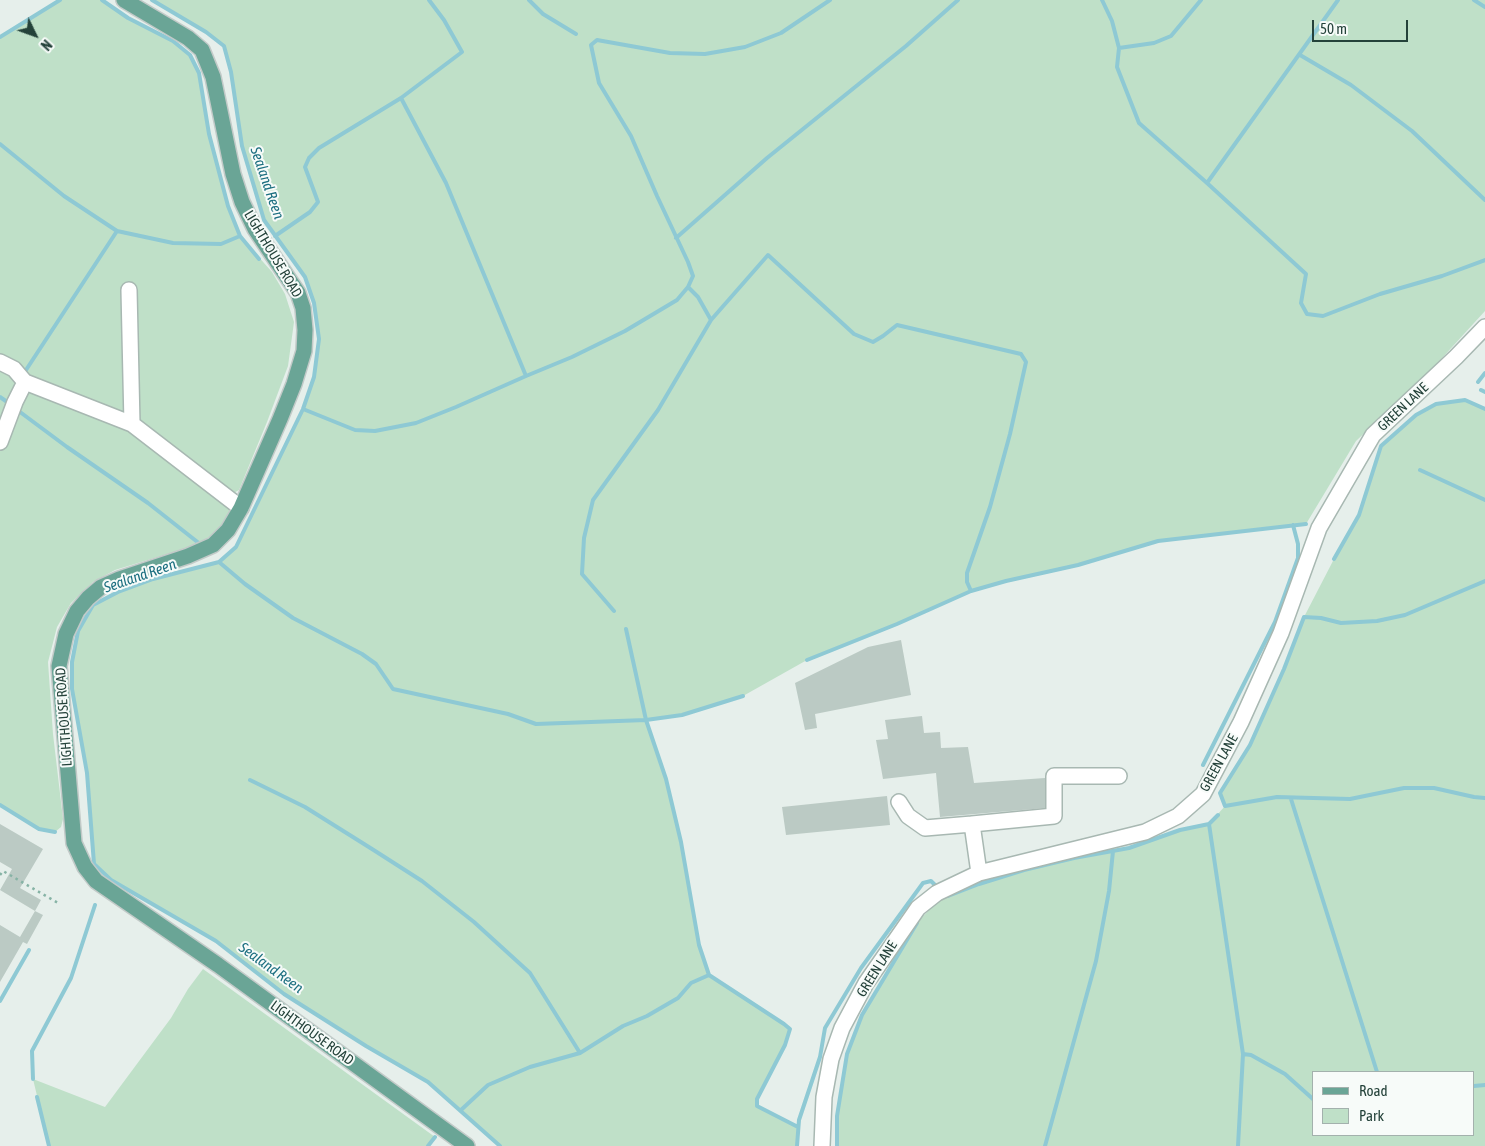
<!DOCTYPE html>
<style>
body{margin:0}
#map{position:relative;width:1485px;height:1146px;overflow:hidden;background:#e6efeb;font-family:"Asap Condensed",sans-serif}
canvas{display:block}
.legend{position:absolute;left:1312px;top:1071px;width:162px;height:65px;box-sizing:border-box;background:#f7fbf9;border:1px solid #a3b1ad;margin:0;padding:6px 9px;list-style:none;font-size:15px;color:#24423a}
.legend li{display:flex;align-items:center;gap:10px;height:25px}
.legend b{width:25px;border:1px solid #a3b1ad}
.north{position:absolute;left:10px;top:10px;width:50px;height:50px;-webkit-text-stroke:4px #f7fbf9;paint-order:stroke;rotate:132deg;font-size:14px;font-weight:700;line-height:20px;text-align:center;color:#24423a}
.north::after{content:'';display:block;margin:auto;width:18px;height:22px;background:#24423a;clip-path:polygon(50% 0,100% 100%,50% 72%,0 100%)}
.scale{position:absolute;left:1312px;top:20px;width:96px;height:22px;box-sizing:border-box;border:2px solid #24423a;border-top:0;padding-left:6px;font-size:15px;line-height:18px;white-space:nowrap;color:#24423a;-webkit-text-stroke:4px #f7fbf9;paint-order:stroke}
</style>
<div id="map">
<canvas width="1485" height="1146"></canvas>
<ul class="legend">
<li><b style="height:6px;background:#6aa596"></b>Road</li>
<li><b style="height:14px;background:#bfe0c8"></b>Park</li>
</ul>
<div class="north">N</div>
<div class="scale">50 m</div>
</div>
<script>
const ctx = document.querySelector('canvas').getContext('2d');
ctx.lineJoin = 'round';
function fillPath(path, color) { ctx.fillStyle = color; ctx.fill(path, 'evenodd'); }
const shape = rows => new Path2D(rows.map(r => 'M' + r).join(''));
function strokePath(path, color, width, dash) { ctx.strokeStyle = color; ctx.lineWidth = width; ctx.lineCap = dash ? 'butt' : 'round'; ctx.setLineDash(dash || []); ctx.stroke(path); }
function drawText(font, color, halo, rows, align = 'center') {
  ctx.font = font + ' "Asap Condensed",sans-serif'; ctx.lineWidth = 4; ctx.setLineDash([]); ctx.textBaseline = 'middle'; ctx.strokeStyle = halo; ctx.fillStyle = color; for (const [text, x, y, turn = 0] of rows) {
    ctx.save(); ctx.translate(x, y); ctx.rotate((+turn || 0) * Math.PI / 180); ctx.textAlign = isNaN(turn) ? turn : align; if (halo) ctx.strokeText(text, 0, 0); ctx.fillText(text, 0, 0); ctx.restore();
  }
}
fillPath(shape([
 [60,0,102,0,128,18,173,41,190,55,199,73,209,134,228,206,240,236,272,272,285,294,294,322,288,366,267,422,239,490,232,494,227,503,230,511,219,529,200,544,115,570,93,582,71,603,57,627,48,662,53,734,63,819,61,827,55,832,39,829,0,805,0,37],
 [152,0,1485,0,1485,311,1432,369,1356,441,1306,524,1158,541,1078,565,1006,581,972,591,897,624,807,660,743,696,682,715,647,720,666,779,681,842,699,945,709,975,784,1024,790,1029,785,1045,757,1099,757,1106,798,1127,797,1146,500,1146,428,1082,366,1046,284,994,216,941,111,880,94,864,87,773,72,689,72,662,78,631,93,605,118,592,153,579,219,562,236,547,303,408,314,377,319,339,314,303,305,277,264,220,242,146,231,72,224,46,206,32],
 [1465,400,1485,409,1485,1146,837,1146,837,1116,847,1054,863,1015,917,923,943,895,948,896,979,884,1024,870,1074,858,1129,848,1180,830,1209,824,1225,806,1220,793,1250,745,1284,669,1304,617,1334,559,1359,515,1381,446,1416,415,1436,404],
 [1314,1072,1474,1072,1474,1135,1314,1135],
 [203,969,435,1137,428,1146,49,1146,33,1079,105,1107,171,1018,188,989]
]), '#bfe0c8');
strokePath(shape([
 [102,0,128,18,173,41,190,55,199,73,209,134,228,206,240,236,259,259],
 [152,0,206,32,224,46,231,72,242,146,264,220,305,277,314,303,319,339,314,377,303,409,236,547,219,562,153,579,118,592,93,605,78,631,72,662,72,689,87,773,94,864,111,880,216,941,284,994,366,1046,428,1082,500,1146],
 [529,0,543,14,576,34],
 [1102,0,1112,21,1119,48,1117,67,1139,123,1207,183,1306,274,1301,303,1307,314,1323,316,1380,294,1442,276,1485,260],
 [1474,0,1485,7],
 [0,37,60,0],
 [1119,48,1154,43,1171,36,1201,0],
 [1300,55,1351,85,1412,131,1485,200],
 [401,98,446,183,526,376],
 [0,144,64,196,117,231,173,243,221,244,240,236],
 [1207,183,1338,0],
 [275,236,310,212,318,202,305,167,309,158,319,148,401,98,462,52,444,20,429,0],
 [676,238,767,158,906,46,958,0],
 [688,287,698,297,711,320],
 [26,370,117,231],
 [1478,382,1485,373],
 [1481,390,1485,392],
 [0,397,10,404],
 [16,409,67,447,148,503,200,544],
 [303,409,355,430,375,431,416,423,456,407,526,376,572,357,625,331,677,300,688,287,693,276,688,262,657,196,631,136,599,83,591,45,597,40,670,53,705,54,745,47,781,33,830,0],
 [1420,470,1485,500],
 [1334,559,1359,515,1381,446,1416,415,1436,404,1465,400,1485,409],
 [219,562,245,584,293,618,362,654,376,664,393,689,508,714,536,724,646,720,682,715,743,696],
 [1485,581,1405,615,1377,621,1341,623,1321,618,1304,617,1284,669,1250,745,1220,793,1225,806,1277,797,1350,799,1404,788,1434,788,1474,797,1485,798],
 [614,611,582,574,584,538,593,500,658,410,711,320,768,255,854,334,873,342,883,336,897,325,1021,354,1026,362,1010,434,990,507,967,573,967,582,971,591],
 [626,629,646,720,666,779,681,842,699,945,709,975,784,1024,790,1029,785,1045,757,1099,757,1106,798,1127],
 [807,660,897,624,971,591,1006,581,1078,565,1158,541,1306,524],
 [1203,765,1275,622,1298,558,1298,544,1293,525],
 [250,780,305,807,372,849,422,881,474,922,530,973,580,1053],
 [1291,799,1377,1072],
 [0,805,39,829,55,832],
 [1209,824,1243,1054,1238,1146],
 [945,895,948,896,979,884,1024,870,1074,858,1129,848,1180,830,1209,824,1218,815],
 [0,1001,29,950],
 [1243,1054,1251,1055,1285,1074,1314,1100],
 [33,1079,32,1051,71,978,95,905],
 [1474,1086,1485,1085],
 [37,1097,49,1146],
 [461,1110,488,1085,530,1067,580,1053,623,1026,647,1016,678,998,691,983,709,975],
 [428,1146,435,1137],
 [797,1146,799,1120,820,1057,825,1028,861,968,923,883,931,881,937,887],
 [837,1146,837,1116,847,1054,862,1015,917,923],
 [1045,1146,1096,961,1109,891,1113,851]
]), '#8ec9d4', 4);
fillPath(shape([
 [901,640,911,695,815,714,817,728,805,730,795,683,868,647],
 [922,716,924,733,940,732,941,748,968,747,974,783,1045,778,1045,808,940,817,936,773,883,779,876,740,888,739,885,720],
 [887,796,890,825,786,835,782,807],
 [0,824,43,849,20,888,41,900,35,911,0,890,12,869,0,862],
 [35,911,43,915,27,944,23,942,0,982,0,925,20,937]
]), '#bbcac4');
const minor = shape([
 [129,290,132,424],
 [0,362,14,369,25,382],
 [0,442,15,402,25,382,132,424,241,508],
 [899,802,908,816,925,828,972,824],
 [979,873,972,824,1054,816,1054,776,1119,776],
 [822,1146,824,1097,831,1059,842,1028,866,983,918,908,937,893,979,873,1145,832,1178,816,1203,794,1241,722,1281,633,1319,528,1373,435,1456,357,1485,327]
]);
const major = shape([
 [124,0,188,38,202,50,213,77,233,174,242,202,255,229,298,293,303,308,305,330,304,351,294,384,280,419,241,508,228,530,213,545,188,556,119,579,101,587,88,598,77,611,66,634,59,666,74,843,85,867,96,881,218,965,467,1146]
]);
strokePath(minor, '#a8b8b2', 18);
strokePath(major, '#c2cac8', 18);
strokePath(shape([
 [0,875,3,871,58,903]
]), '#86b3a5', 2.5, [2.5, 4]);
strokePath(minor, '#fff', 15);
strokePath(major, '#6aa596', 15);
drawText('14px', '#24423a', '#f7fbf9', [
 ["LIGHTHOUSE ROAD",273,254,59],
 ["GREEN LANE",1403,407,-43],
 ["LIGHTHOUSE ROAD",64,717,-94],
 ["GREEN LANE",1219,763,-61],
 ["GREEN LANE",877,969,-58],
 ["LIGHTHOUSE ROAD",312,1033,36]
]);
drawText('italic 15px', '#1c6f80', '#f7fbf9', [
 ["Sealand Reen",267,183,71],
 ["Sealand Reen",140,576,-19],
 ["Sealand Reen",271,968,36]
]);
</script>
